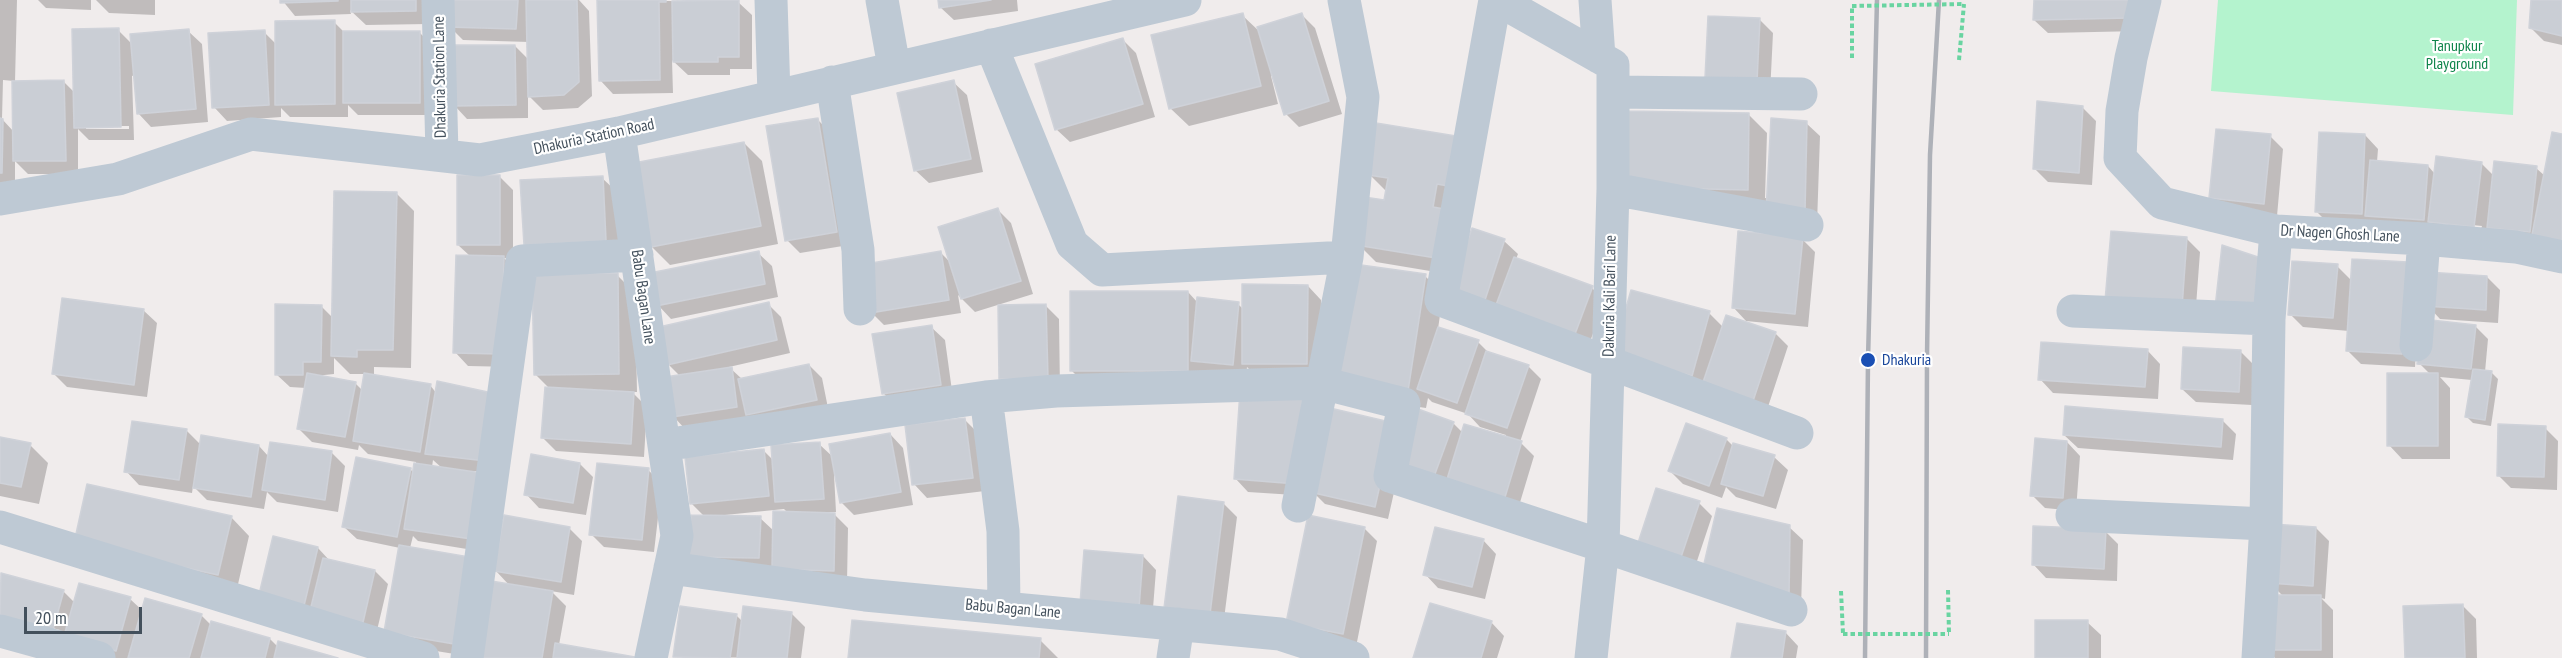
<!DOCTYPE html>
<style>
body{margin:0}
#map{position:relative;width:2562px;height:658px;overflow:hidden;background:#f0ecec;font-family:"PT Sans Narrow",sans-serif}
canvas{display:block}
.scale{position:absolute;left:24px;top:607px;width:118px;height:27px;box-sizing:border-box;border:3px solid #43505c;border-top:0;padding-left:8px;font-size:18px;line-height:21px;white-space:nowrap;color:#43505c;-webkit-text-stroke:4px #fff;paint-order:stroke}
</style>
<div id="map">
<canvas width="2562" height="658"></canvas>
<div class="scale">20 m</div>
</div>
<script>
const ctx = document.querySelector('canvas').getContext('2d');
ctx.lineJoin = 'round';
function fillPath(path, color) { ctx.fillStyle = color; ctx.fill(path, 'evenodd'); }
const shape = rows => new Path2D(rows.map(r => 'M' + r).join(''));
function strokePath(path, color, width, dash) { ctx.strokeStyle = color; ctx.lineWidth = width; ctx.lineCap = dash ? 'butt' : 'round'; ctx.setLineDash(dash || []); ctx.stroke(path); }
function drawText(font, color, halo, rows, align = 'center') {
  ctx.font = font + ' "PT Sans Narrow",sans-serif'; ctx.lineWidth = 4.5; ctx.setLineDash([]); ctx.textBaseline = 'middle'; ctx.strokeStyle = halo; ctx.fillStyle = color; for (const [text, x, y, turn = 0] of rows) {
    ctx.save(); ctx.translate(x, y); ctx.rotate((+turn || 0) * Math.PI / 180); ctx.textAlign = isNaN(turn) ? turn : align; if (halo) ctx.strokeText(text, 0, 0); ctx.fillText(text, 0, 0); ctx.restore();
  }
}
fillPath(shape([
 [2218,0,2517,0,2513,115,2211,91]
]), '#b4f3ce');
fillPath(shape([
 [0,0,17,0,15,82,64,82,75,93,118,30,132,44,188,31,202,44,208,122,151,127,138,113,135,75,132,76,134,140,89,140,78,129,78,174,28,174,15,161,15,185,0,185],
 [3,80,14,81,14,132,2,119],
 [86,126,129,126,129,129,86,129],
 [38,0,91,0,91,10,46,8],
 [96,0,155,0,155,15,109,13],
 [282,0,428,0,428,24,366,25,350,10,351,14,295,16],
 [451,0,579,0,589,11,592,96,578,108,543,110,528,95,528,118,467,119,454,105,515,46,529,60,529,42,463,40,450,27],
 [599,0,738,2,752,15,752,69,730,69,730,75,688,75,672,60,673,93,613,94,600,80],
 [939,0,1017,0,1018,11,954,20,940,7],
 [2035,0,2142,0,2141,31,2048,33,2034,20],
 [2532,0,2562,0,2562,45,2544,41,2531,28],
 [1242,15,1261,33,1302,15,1315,28,1342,114,1299,127,1286,114,1274,75,1271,76,1278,104,1189,126,1170,108],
 [1760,20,1773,33,1770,94,1719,91],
 [334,22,345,33,420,33,433,46,433,115,358,115,348,105,348,117,290,117,281,108,281,117,227,121,214,107,264,32,276,44],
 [1123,40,1136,53,1155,117,1070,142,1056,129],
 [953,82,967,95,983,172,929,183,915,170],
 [2082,107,2096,121,2092,185,2048,182,2035,169],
 [1749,115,1767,133,1765,198,1768,198,1806,123,1820,136,1817,224,1645,205],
 [818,120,831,133,849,245,800,253,787,240],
 [2365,135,2378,149,2377,162,2428,166,2435,174,2482,164,2494,176,2536,168,2545,176,2562,136,2562,256,2487,239,2330,225,2317,212],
 [2442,222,2482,226,2481,229,2442,225],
 [2270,136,2283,149,2277,216,2224,211,2211,198],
 [1455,138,1454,275,1376,262,1358,244,1385,202,1387,192,1369,174],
 [744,143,762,161,778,244,670,265,652,247],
 [499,176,513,190,513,258,504,258,516,271,514,367,468,366,455,352,470,256,458,245],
 [602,178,616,191,619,254,539,258],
 [396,193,414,211,411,368,374,367,374,376,430,385,499,474,474,471,474,473,491,553,418,541,413,536,410,548,473,657,399,645,400,548,357,539,343,526,410,469,414,473,416,462,368,454,359,445,358,450,312,442,298,428,306,388,290,387,276,374,321,306,333,318],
 [334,358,350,374,366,374,363,391,355,383,315,376,334,374],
 [433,460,442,468,432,467],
 [998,210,1011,223,1033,294,975,312,958,295,961,313,884,325,871,312,940,252,951,263],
 [1472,230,1504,241,1518,254,1516,259,1592,288,1605,301,1588,347,1464,308],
 [2113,233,2187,239,2200,252,2195,320],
 [1802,239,1815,252,1808,327,1746,321,1733,307],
 [758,253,772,266,778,297,671,319,658,305],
 [2337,266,2352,281,2420,277,2415,367,2361,364,2347,350,2349,331,2303,327,2290,314],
 [617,275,635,293,637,392,632,392,647,407,644,457,556,451,543,438,549,388,536,375],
 [1425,276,1443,294,1438,329,1478,342,1490,354,1528,366,1541,379,1520,442,1534,456,1515,519,1399,470,1388,519,1325,504,1312,491,1393,424,1419,411,1454,424,1463,433,1505,438,1506,435,1480,427,1468,414,1432,402,1428,398,1426,408,1357,398],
 [2487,277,2500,290,2498,323,2440,319,2427,305],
 [1308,286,1321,300,1320,377,1256,376,1247,367,1246,378,1089,388,1071,370,1188,292,1198,303,1238,304,1243,309],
 [768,304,781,317,790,353,729,367,742,379,809,365,822,378,829,413,686,430,673,416,681,377,669,365,661,328],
 [1046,306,1059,319,1060,391,1013,391,1000,378],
 [143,310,157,323,147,397,67,387,54,374],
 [1709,313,1723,327,1775,333,1788,346,1764,419,1615,354],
 [2475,326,2488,339,2485,372,2491,372,2498,379,2491,426,2473,423,2466,416,2472,380,2440,377,2450,388,2450,459,2402,459,2389,445,2430,374,2419,363],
 [931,327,945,340,953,398,897,406,883,393],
 [2147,350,2160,364,2158,399,2053,393,2040,379],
 [2240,351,2253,364,2252,405,2196,402,2182,389],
 [1302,397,1310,496,1248,492,1235,478],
 [965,420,978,433,985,491,927,498,914,484],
 [2222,420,2236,434,2233,460,2078,448,2064,435],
 [2545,428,2558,441,2557,490,2511,488,2498,475],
 [186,430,201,445,259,446,269,457,332,453,345,466,338,512,277,502,267,492,264,509,207,500,193,486,192,493,139,485,126,471],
 [890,434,903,448,913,505,854,515,841,502,836,474,834,474,836,512,826,512,826,515,835,515,848,528,847,583,704,570,704,516,691,503,764,451,774,461,819,444,833,457],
 [784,509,788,513,775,532,760,518,725,517,725,515],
 [0,438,30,445,48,463,39,504,0,496],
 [1726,439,1734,447,1774,457,1788,470,1776,509,1736,497,1726,487,1722,498,1683,484,1670,471],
 [2067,442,2080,456,2076,511,2045,508,2032,495],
 [580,464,593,477,586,515,539,508,526,494],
 [648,470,662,483,654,552,604,547,591,534],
 [1699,503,1712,516,1693,573,1652,559],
 [1224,504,1237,517,1223,627,1178,621],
 [1718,510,1789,527,1803,540,1801,609],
 [231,517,249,536,236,593,94,561],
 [569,528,582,541,574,595,551,591,566,606,559,645,634,658,480,658,510,586,496,571],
 [1364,528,1377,541,1356,647,1301,636],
 [2316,528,2329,541,2325,599,2321,598,2333,610,2333,658,2275,658,2267,649,2284,597,2269,582],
 [2105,531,2118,544,2117,581,2046,578,2033,564],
 [1483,540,1496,554,1485,599,1438,588,1425,574],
 [318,548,330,561,375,571,388,584,374,643,272,616],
 [1143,556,1156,570,1152,621,1094,617],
 [2,575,63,591,75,603,130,599,143,611,201,615,211,625,270,639,278,647,332,658,111,658,0,621],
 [5,615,60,630,60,633],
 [2463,606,2476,619,2477,658,2406,658],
 [792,614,805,627,801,658,674,657,736,615,743,622],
 [1491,622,1504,636,1497,658,1415,658],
 [2087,622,2101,635,2101,658,2036,658],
 [1785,632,1798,646,1796,658,1732,658],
 [1040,640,1058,658,850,658]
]), '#0003');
const building = shape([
 [280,0,338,0,338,1,280,3,280,0],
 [351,0,416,0,416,11,351,12,351,0],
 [449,0,518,0,516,29,448,27,449,0],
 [526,0,577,0,579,82,564,95,528,97,526,0],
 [597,0,666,0,666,2,659,2,660,80,599,81,597,0],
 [739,0,739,57,718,57,718,62,673,62,672,1,739,0],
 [938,0,991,0,939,8,938,0],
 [2034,0,2129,0,2129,18,2033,20,2034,0],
 [2531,0,2562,0,2562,36,2529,28,2531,0],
 [1243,13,1261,86,1169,109,1151,35,1243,13],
 [1302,13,1329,101,1284,115,1257,27,1302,13],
 [1708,16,1760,18,1757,81,1705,78,1708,16],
 [335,20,335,104,275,105,275,21,335,20],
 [119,28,121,127,74,128,72,29,119,28],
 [189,29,196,109,137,114,130,34,189,29],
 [265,30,269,105,212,108,208,33,265,30],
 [343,31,420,31,420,103,343,103,343,31],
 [1123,38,1143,104,1055,130,1035,64,1123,38],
 [452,45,515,45,516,105,453,106,452,45],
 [64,80,66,161,13,161,12,81,64,80],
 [954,80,971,159,914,171,897,93,954,80],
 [2037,101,2083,106,2079,173,2033,169,2037,101],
 [1628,111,1749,113,1748,190,1626,187,1628,111],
 [0,118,3,119,2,173,0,173,0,118],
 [818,118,837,232,785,241,766,126,818,118],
 [1771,118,1807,121,1805,211,1766,211,1771,118],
 [1376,123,1456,136,1448,186,1437,184,1433,207,1444,209,1436,258,1356,245,1364,197,1384,200,1388,178,1368,175,1376,123],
 [2216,129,2271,134,2264,204,2209,198,2216,129],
 [2319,132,2365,134,2362,214,2315,212,2319,132],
 [2552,132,2562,134,2562,246,2531,240,2552,132],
 [744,142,761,226,651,247,634,163,744,142],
 [2436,156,2482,162,2474,227,2428,222,2436,156],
 [2370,160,2428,165,2424,220,2365,216,2370,160],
 [2494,161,2537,166,2530,232,2487,228,2494,161],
 [457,175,500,175,500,245,457,245,457,175],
 [603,176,606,241,524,245,520,180,603,176],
 [334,191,397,192,393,350,357,350,357,357,331,356,334,191],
 [998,208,1021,281,961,299,938,227,998,208],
 [1472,228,1505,239,1483,306,1449,295,1472,228],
 [1738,231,1803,237,1795,314,1732,308,1738,231],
 [2111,231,2187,237,2182,307,2105,301,2111,231],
 [2222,245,2267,260,2263,311,2215,308,2222,245],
 [759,251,765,284,656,306,650,273,759,251],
 [941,251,949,300,870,313,866,264,941,251],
 [456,255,504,256,502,354,453,353,456,255],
 [1514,257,1593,286,1575,334,1496,305,1514,257],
 [2352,259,2408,262,2402,354,2346,351,2352,259],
 [2292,261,2338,264,2333,318,2288,315,2292,261],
 [1354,264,1426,274,1408,391,1337,380,1354,264],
 [2427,272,2487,276,2486,310,2425,306,2427,272],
 [618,273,619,374,534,375,532,274,618,273],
 [1242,284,1308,285,1307,364,1242,364,1242,284],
 [1631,290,1710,311,1692,376,1613,354,1631,290],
 [1070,291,1188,291,1188,371,1070,371,1070,291],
 [1197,297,1239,302,1233,365,1191,361,1197,297],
 [62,298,144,309,134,385,52,374,62,298],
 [769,302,777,340,667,365,659,327,769,302],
 [275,304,322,305,321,362,303,362,303,375,275,375,275,304],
 [1046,304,1048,379,999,379,998,305,1046,304],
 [1726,315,1776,332,1751,407,1700,391,1726,315],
 [2422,319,2476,325,2471,369,2417,364,2422,319],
 [932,325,941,385,882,394,872,334,932,325],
 [1438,327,1479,340,1457,403,1417,389,1438,327],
 [2041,342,2148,349,2145,387,2038,380,2041,342],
 [2183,347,2241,350,2239,392,2181,389,2183,347],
 [1486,351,1529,365,1507,428,1465,414,1486,351],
 [809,364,817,400,746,415,738,379,809,364],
 [732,367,737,407,672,417,665,377,732,367],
 [2473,369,2492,371,2485,420,2465,417,2473,369],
 [307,373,356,382,345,437,297,429,307,373],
 [364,373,431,384,420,452,353,441,364,373],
 [2387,373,2438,373,2438,446,2387,446,2387,373],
 [437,381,497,394,486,461,425,454,437,381],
 [545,387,634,392,631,444,541,438,545,387],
 [1240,391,1303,395,1297,484,1234,479,1240,391],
 [2065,406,2223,419,2221,447,2063,435,2065,406],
 [1330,408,1394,423,1375,507,1310,492,1330,408],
 [1418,409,1454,422,1432,482,1396,469,1418,409],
 [965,418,973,478,912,485,905,425,965,418],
 [132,421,187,429,179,480,124,472,132,421],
 [1686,423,1727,438,1709,486,1668,471,1686,423],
 [1464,424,1522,441,1502,507,1444,489,1464,424],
 [2498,424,2546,426,2544,477,2497,476,2498,424],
 [890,433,901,492,840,503,829,444,890,433],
 [201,435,259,445,251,497,193,488,201,435],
 [0,437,31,443,21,487,0,483,0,437],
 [2035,438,2067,441,2063,498,2030,496,2035,438],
 [270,442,332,451,325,500,262,490,270,442],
 [820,442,824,499,775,502,771,445,820,442],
 [1733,443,1775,455,1763,496,1721,484,1733,443],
 [764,449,769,496,690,504,685,457,764,449],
 [531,454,580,463,573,503,524,495,531,454],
 [356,457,411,468,397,537,342,527,356,457],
 [414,463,489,474,478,540,404,529,414,463],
 [597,463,649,468,642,540,589,535,597,463],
 [87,484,232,516,218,575,74,543,87,484],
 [1656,488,1700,501,1680,560,1637,546,1656,488],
 [1178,496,1224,502,1210,614,1164,608,1178,496],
 [1717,508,1790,525,1789,597,1703,568,1717,508],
 [773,511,835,513,834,571,772,569,773,511],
 [504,515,570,527,561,582,494,571,504,515],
 [691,515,761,516,759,558,689,557,691,515],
 [1308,515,1365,527,1343,634,1286,623,1308,515],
 [2272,524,2316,527,2313,586,2268,583,2272,524],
 [2033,526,2106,529,2104,569,2032,565,2033,526],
 [1435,527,1484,539,1472,587,1423,575,1435,527],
 [273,536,318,547,302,614,257,603,273,536],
 [399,545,475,558,460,645,384,632,399,545],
 [1084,550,1143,555,1139,608,1080,604,1084,550],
 [323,558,375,570,361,631,308,619,323,558],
 [1,573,64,590,53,630,0,615,1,573],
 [491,581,553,591,542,658,478,658,491,581],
 [79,583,131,597,116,651,64,636,79,583],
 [2265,595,2321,595,2321,650,2265,650,2265,595],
 [145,598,202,614,189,658,128,658,145,598],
 [1430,603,1492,621,1481,658,1413,658,1430,603],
 [2463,604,2465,658,2405,658,2403,606,2463,604],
 [680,606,737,614,730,658,673,657,680,606],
 [743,606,792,612,787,658,737,658,743,606],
 [852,620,1041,638,1039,658,848,658,852,620],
 [2035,620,2088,620,2088,658,2035,658,2035,620],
 [211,621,270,638,265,658,201,658,211,621],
 [1737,623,1786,631,1782,658,1731,658,1737,623],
 [278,641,338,658,274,658,278,641],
 [555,643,635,657,635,658,553,658,555,643]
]);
fillPath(building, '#caced5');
strokePath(building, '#cfd2d9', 1.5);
strokePath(shape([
 [1852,58,1852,6],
 [1959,60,1964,4],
 [1948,590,1949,634],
 [1841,591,1843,634]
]), '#69d4a1', 4, [4.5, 3]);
strokePath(shape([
 [438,0,442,154],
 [771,0,774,95],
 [882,0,894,67],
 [1495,0,1441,300,1797,433],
 [1498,0,1613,65,1613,189,1603,546,1591,658],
 [1595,0,1599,57],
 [2145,0,2131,58,2122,111,2120,158,2162,203,2276,231,2424,239,2516,247,2562,257],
 [991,45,1072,244,1102,270,1347,257],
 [832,82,858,250,860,309],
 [1613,92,1801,94],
 [619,133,677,536,651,658],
 [1613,189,1807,225],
 [0,199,118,179,251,134,480,160,619,133,1185,0],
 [2073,311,2269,319],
 [2416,345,2424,239],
 [986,397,1003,531,1004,608],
 [664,445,986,397,1056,391,1322,383,1404,404,1390,476,1603,546,1791,610],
 [1298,506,1347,257,1363,97,1344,0],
 [2072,515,2266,524],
 [0,527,423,658],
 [670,568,865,595,1280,634,1353,658],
 [0,631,99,658],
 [467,658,522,261,637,255],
 [1173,658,1178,624],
 [2258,658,2266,524,2269,319,2276,231]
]), '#bec9d4', 33);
strokePath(shape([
 [1865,658,1868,360,1877,0],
 [1926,658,1927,356,1930,155,1939,0]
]), '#aeb1b8', 4.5);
strokePath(shape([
 [1852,6,1964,4],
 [1843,634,1949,634]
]), '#69d4a1', 4, [4.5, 3]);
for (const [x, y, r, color] of [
 [1868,360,8,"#1a4fb4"]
]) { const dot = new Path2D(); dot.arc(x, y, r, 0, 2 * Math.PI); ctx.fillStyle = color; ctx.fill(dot); strokePath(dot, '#fff', 2); }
drawText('16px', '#0d844a', '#fff', [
 ["Tanupkur",2457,46],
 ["Playground",2457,64]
]);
drawText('16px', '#43505c', '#fff', [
 ["Dhakuria Station Lane",440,77,-91],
 ["Dhakuria Station Road",594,137,-12],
 ["Dr Nagen Ghosh Lane",2340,234,3],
 ["Dakuria Kali Bari Lane",1610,296,-89],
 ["Babu Bagan Lane",643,297,82],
 ["Babu Bagan Lane",1013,609,5]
]);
drawText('16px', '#164399', '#fff', [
 ["Dhakuria",1882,360]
], 'left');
</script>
